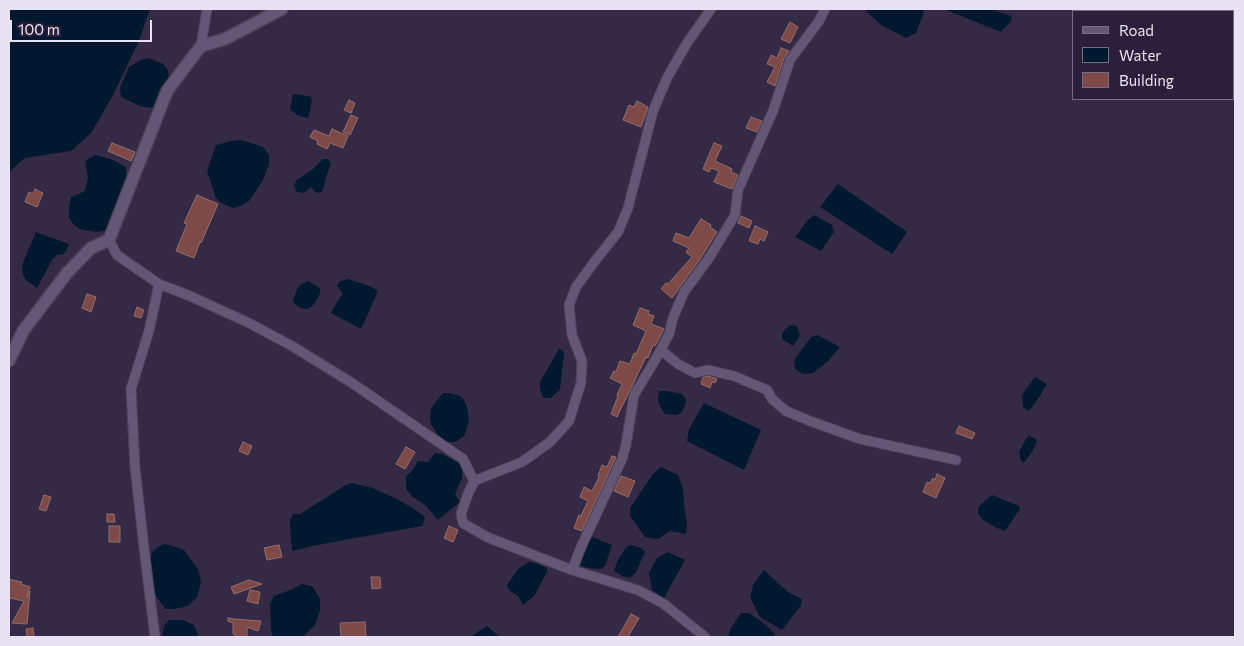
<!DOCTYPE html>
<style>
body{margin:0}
#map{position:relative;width:1244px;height:646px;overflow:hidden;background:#352a45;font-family:Commissioner,sans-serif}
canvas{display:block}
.frame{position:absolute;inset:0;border:10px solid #e9e2f4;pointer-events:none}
.legend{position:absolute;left:1072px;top:10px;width:162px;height:90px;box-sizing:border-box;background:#2b203a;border:1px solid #776e84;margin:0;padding:6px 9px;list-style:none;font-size:15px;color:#e9e2f4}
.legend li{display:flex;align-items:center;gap:10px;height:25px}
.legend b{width:25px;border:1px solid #776e84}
.scale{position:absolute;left:10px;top:20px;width:142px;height:22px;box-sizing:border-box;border:2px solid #e9e2f4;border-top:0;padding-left:6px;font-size:15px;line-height:18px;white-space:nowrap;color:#e9e2f4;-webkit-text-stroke:4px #2b203a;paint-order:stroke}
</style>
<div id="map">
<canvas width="1244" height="646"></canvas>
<div class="frame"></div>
<ul class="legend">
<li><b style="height:6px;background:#635775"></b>Road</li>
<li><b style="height:14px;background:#00192e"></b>Water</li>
<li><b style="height:14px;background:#7d4a48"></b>Building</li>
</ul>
<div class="scale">100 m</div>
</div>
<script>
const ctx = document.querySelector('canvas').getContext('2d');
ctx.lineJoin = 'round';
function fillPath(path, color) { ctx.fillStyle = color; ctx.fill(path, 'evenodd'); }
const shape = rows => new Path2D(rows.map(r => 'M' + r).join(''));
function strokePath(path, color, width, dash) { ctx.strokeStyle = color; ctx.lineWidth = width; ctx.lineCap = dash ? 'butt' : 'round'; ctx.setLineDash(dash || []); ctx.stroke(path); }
fillPath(shape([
 [9,9,150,9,138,43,112,97,91,133,71,151,25,158,9,172],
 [864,9,924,9,923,15,916,33,906,38,881,25],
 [944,9,991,9,1011,16,1012,20,1001,32],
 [149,58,163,64,168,70,169,79,156,106,152,108,140,106,121,97,120,88,129,67,141,60],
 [293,94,302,95,311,97,312,101,308,118,297,115,290,109],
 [241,140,263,147,269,155,269,164,263,180,250,200,243,205,233,208,221,203,216,198,207,171,216,145,231,141],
 [95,155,113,160,126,167,127,185,111,225,104,231,96,232,80,229,74,225,69,218,69,208,71,197,85,191,88,178,85,161],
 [323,159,328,159,331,164,326,177,323,190,320,193,315,192,311,187,304,193,298,192,296,191,294,185,297,180,313,169],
 [838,184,907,232,892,254,820,207],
 [814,215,832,225,834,232,821,251,795,237,808,220],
 [36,232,69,244,66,251,63,254,57,255,52,260,37,288,26,280,23,275,22,265],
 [348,279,369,286,377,290,376,296,361,329,331,313,337,302,343,294,337,286,340,281],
 [308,281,320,288,320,293,315,303,310,308,306,309,299,307,294,303,293,300,298,287,301,284],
 [790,325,797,326,800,336,793,346,782,339,782,333],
 [817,335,840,347,828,361,813,373,803,374,795,369,794,360,811,337],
 [559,349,562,350,564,354,560,389,551,398,543,398,540,388,540,382],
 [1035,377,1047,384,1036,402,1029,411,1023,407,1022,395],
 [660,391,667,391,682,394,685,398,686,402,682,412,677,415,665,414,661,408,658,401,658,395],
 [443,393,450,393,460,396,464,400,467,407,469,420,466,431,464,436,456,442,447,442,439,437,431,424,430,417,431,408],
 [704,403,761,430,744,470,687,441,689,429],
 [1029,436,1034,438,1037,441,1033,450,1026,460,1024,463,1022,462,1020,458,1019,452,1026,439],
 [435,453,442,454,459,463,462,466,462,478,455,494,460,502,438,520,425,505,413,497,406,489,406,476,412,471,418,461,428,462],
 [661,467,678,475,683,488,684,506,687,523,686,534,670,531,658,539,645,537,630,516,630,508,652,475],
 [352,483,370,487,395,498,416,510,424,516,425,520,422,526,317,545,292,551,290,526,290,520,293,514,300,514,344,486],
 [992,495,1019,506,1020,509,1005,531,997,528,985,521,981,518,978,513,979,506],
 [592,537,612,545,605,566,601,569,588,568,581,566,579,560,586,540],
 [163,544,170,545,184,550,198,569,201,582,197,597,188,606,174,609,165,609,155,594,151,577,149,565,150,558,154,550],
 [631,545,641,548,645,552,636,572,630,578,624,577,614,571,617,562,626,547],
 [668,552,685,560,664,598,652,590,649,573,657,558],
 [529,562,536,563,547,568,547,572,534,596,523,605,518,596,509,590,507,585,518,569],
 [764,570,788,592,802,599,801,605,782,630,760,617,750,597,753,585],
 [302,584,313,587,320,599,320,610,315,625,302,637,273,637,271,629,270,604,274,596,293,589],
 [741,613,749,613,766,625,775,634,774,637,728,637,731,628],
 [169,620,183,620,194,625,199,637,162,637,164,626],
 [487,626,500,637,471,637,476,633]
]), '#00192e');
const building = shape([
 [790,22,798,27,790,43,781,39,790,22],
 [781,48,789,51,784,58,775,86,767,82,775,67,767,64,771,55,777,58,781,48],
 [349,100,355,103,351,113,344,110,349,100],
 [637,101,648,107,641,127,623,120,629,105,634,107,637,101],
 [351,115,358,118,350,135,343,132,351,115],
 [751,117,762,121,757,132,746,128,751,117],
 [332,129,348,136,343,148,330,143,327,149,317,144,318,141,310,137,314,130,329,136,332,129],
 [112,143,135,152,131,161,108,151,112,143],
 [714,143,722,146,715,161,732,169,731,172,738,175,732,189,714,182,719,171,711,168,709,172,703,169,714,143],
 [35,189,43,193,37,207,25,202,29,192,33,194,35,189],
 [197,195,218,204,201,243,200,242,194,258,176,251,187,224,184,223,197,195],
 [741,216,752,221,749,228,738,223,741,216],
 [701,219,711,225,710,227,717,232,700,259,672,298,661,289,666,283,668,284,692,257,686,252,689,248,673,241,676,233,689,238,701,219],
 [755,226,768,232,764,241,760,239,758,244,749,241,755,226],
 [87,294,96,297,91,312,82,308,87,294],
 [137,307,144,310,141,318,134,316,137,307],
 [640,308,649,311,648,314,654,316,651,324,664,329,655,346,653,345,648,358,646,357,617,417,611,414,618,396,617,395,622,384,610,378,614,371,616,372,620,361,630,364,634,353,636,354,646,331,633,325,640,308],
 [708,376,717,379,715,383,712,382,710,388,701,384,703,377,708,376],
 [959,426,975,433,972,439,956,433,959,426],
 [243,442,252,446,248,455,239,451,243,442],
 [406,447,415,452,405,469,396,464,406,447],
 [612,456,616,457,582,531,574,528,579,515,581,516,588,501,580,497,584,487,592,491,599,477,598,476,602,465,607,467,612,456],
 [937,474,945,478,936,498,923,492,927,482,930,483,933,478,935,480,937,474],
 [621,476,635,481,628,497,614,491,621,476],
 [44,495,51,497,46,511,39,509,44,495],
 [107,514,114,514,115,522,107,522,107,514],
 [109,526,120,526,120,542,109,542,109,526],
 [449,526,458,530,453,542,444,538,449,526],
 [279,545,282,557,267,560,264,548,279,545],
 [371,577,380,577,381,588,372,589,371,577],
 [9,579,22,582,21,584,30,587,26,598,30,591,27,624,12,623,24,601,9,598,9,579],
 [249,580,262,584,234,594,231,587,249,580],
 [250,590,260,592,258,604,247,601,250,590],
 [631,614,639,618,628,637,618,637,631,614],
 [228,618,234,619,261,621,258,631,247,627,247,637,235,637,235,634,233,634,233,623,228,621,228,618],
 [365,622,366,637,341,637,340,623,365,622],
 [33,628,34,637,27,637,26,629,33,628]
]);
fillPath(building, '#7d4a48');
strokePath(building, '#936d6b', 1);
const minor = shape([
 [201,46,207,9],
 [109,240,117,255,159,284,190,296,247,322,292,346,352,383,463,459,474,481,468,494,461,514,463,523,487,537,572,570,638,590,664,604,705,637],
 [661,350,678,364,695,373,708,370,734,376,760,387,767,390,772,399,786,411,810,421,860,439,956,460],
 [474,481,522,462,550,442,569,421,581,383,582,361,572,335,569,305,576,287,595,261,618,232,628,208,653,111,667,78,687,43,711,9],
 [572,570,582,545,622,459,626,445,634,395,654,362,669,334,673,318,684,292,709,258,735,215,738,190,773,111,790,60,819,21,825,9],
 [155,637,144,548,135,467,131,389,149,331,159,284]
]);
const tertiary = shape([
 [9,361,23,331,67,273,91,248,109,240,167,91,188,63,201,46,225,39,282,9]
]);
strokePath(minor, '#4e445a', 11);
strokePath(tertiary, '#4e445a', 14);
strokePath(minor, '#635775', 9);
strokePath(tertiary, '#635775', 11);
</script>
